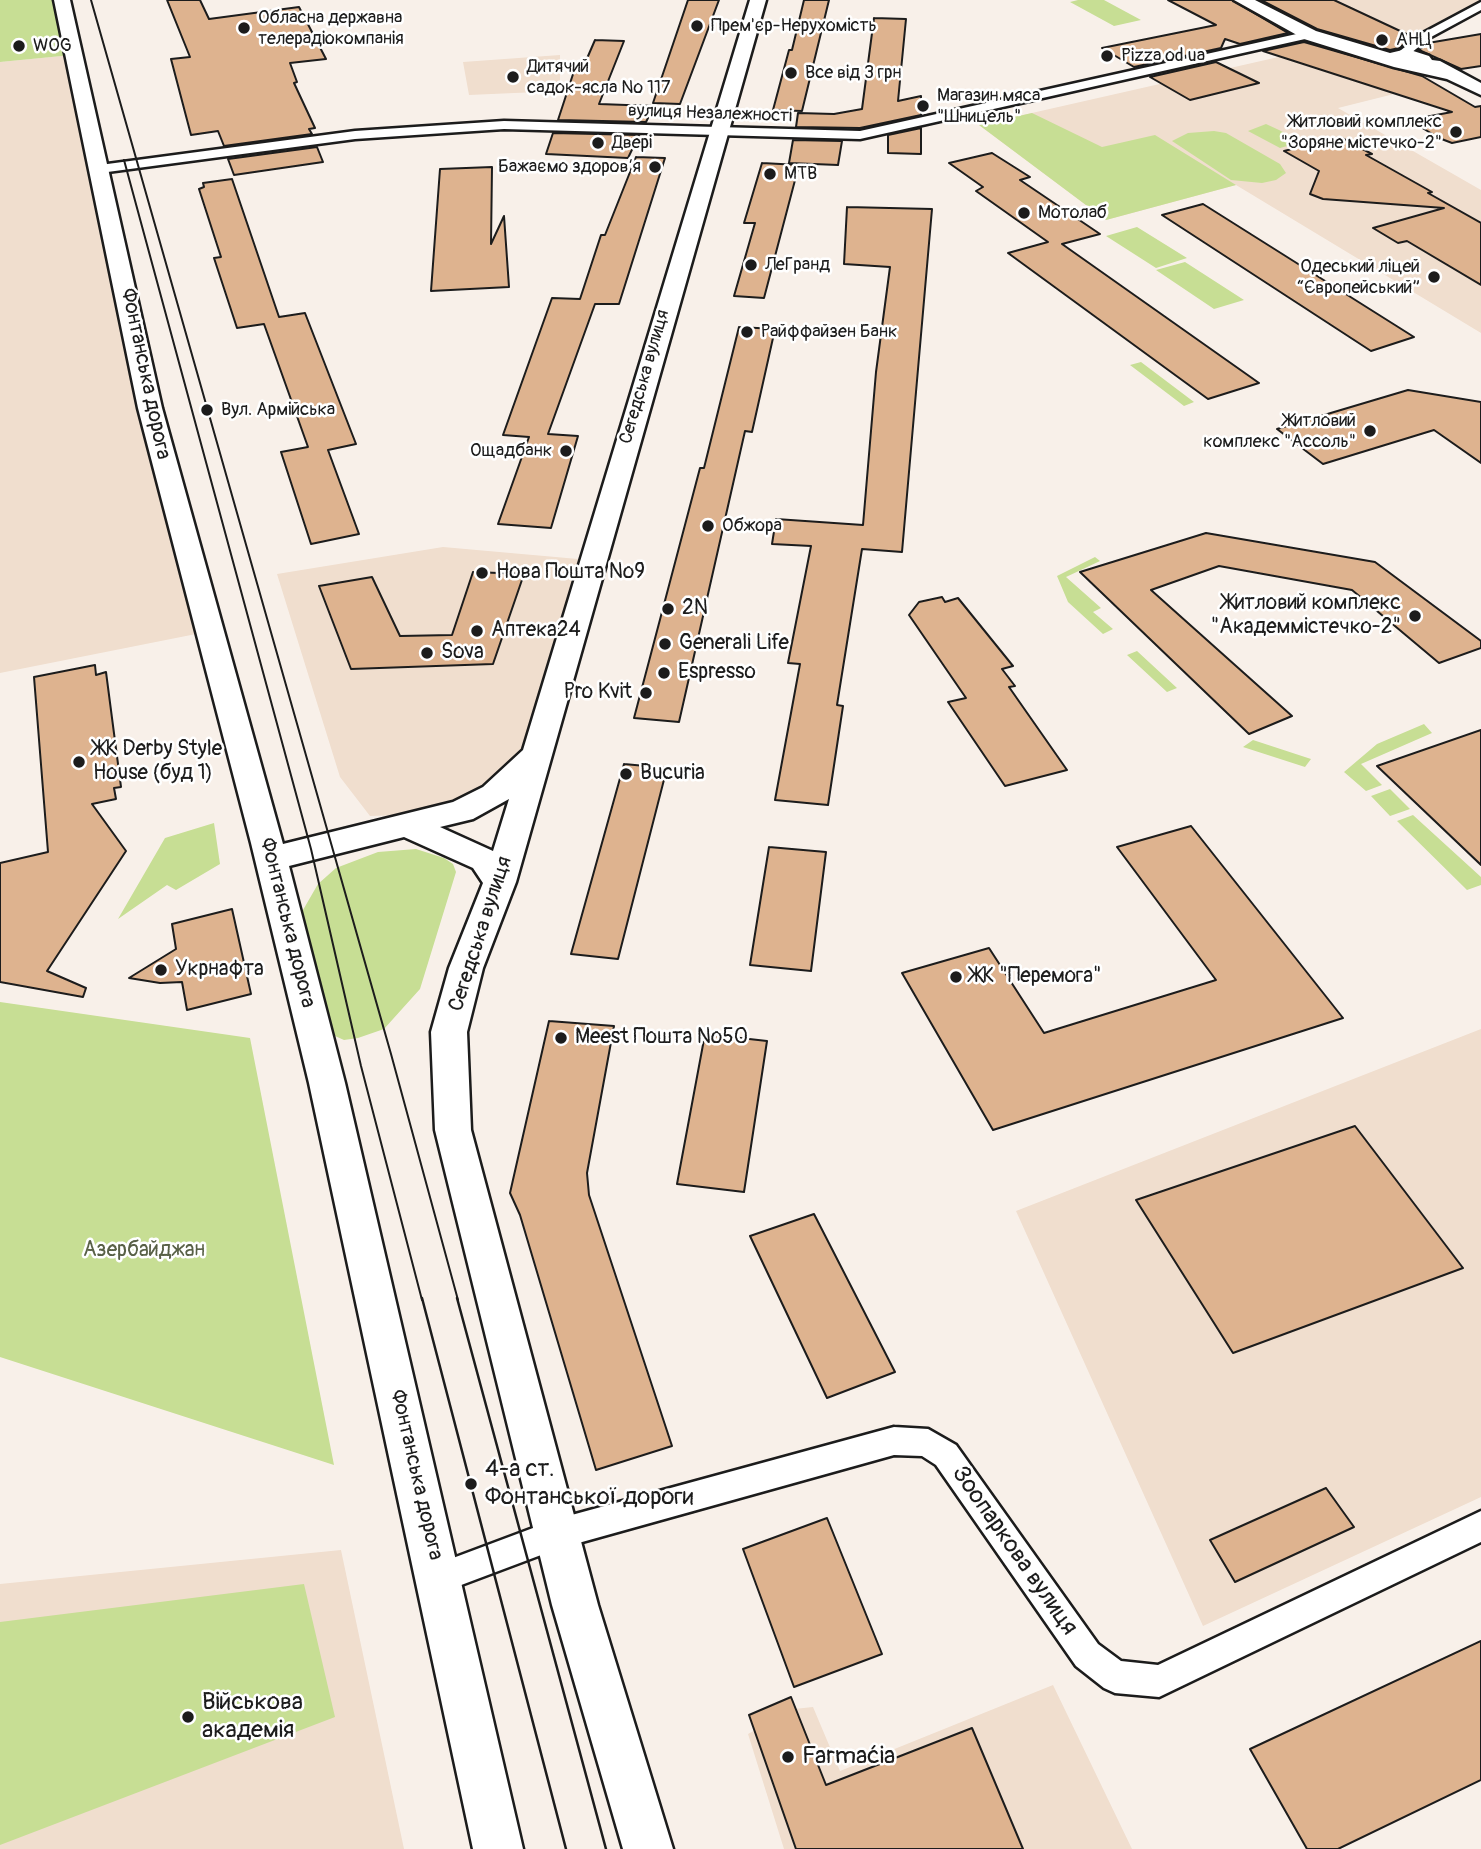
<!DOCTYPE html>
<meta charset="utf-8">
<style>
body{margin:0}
canvas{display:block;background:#f8f0e9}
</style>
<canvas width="1481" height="1849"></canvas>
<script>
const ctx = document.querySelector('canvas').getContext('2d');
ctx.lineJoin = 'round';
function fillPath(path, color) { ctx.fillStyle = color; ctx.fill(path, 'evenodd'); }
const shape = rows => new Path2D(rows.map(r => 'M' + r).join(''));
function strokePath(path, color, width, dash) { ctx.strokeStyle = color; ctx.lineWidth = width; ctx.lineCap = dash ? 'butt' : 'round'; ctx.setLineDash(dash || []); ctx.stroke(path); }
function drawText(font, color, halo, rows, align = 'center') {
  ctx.font = font + ' Pangolin,sans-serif'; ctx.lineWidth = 5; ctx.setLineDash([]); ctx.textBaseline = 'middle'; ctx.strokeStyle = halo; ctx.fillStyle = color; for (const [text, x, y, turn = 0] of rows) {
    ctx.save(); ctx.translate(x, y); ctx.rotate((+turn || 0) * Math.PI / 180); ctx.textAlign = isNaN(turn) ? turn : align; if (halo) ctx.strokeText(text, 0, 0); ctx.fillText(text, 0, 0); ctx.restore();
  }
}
fillPath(shape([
 [1270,0,1481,0,1481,3,1399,48,1381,51,1373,50],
 [1327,46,1430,76,1394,94,1338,108,1481,190,1481,333,1236,185,1106,220,979,125],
 [72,55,201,633,0,673,0,62],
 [560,55,560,91,469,95,463,62],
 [443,547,578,559,527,750,474,793,404,815,370,816,340,777,277,574],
 [1481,1029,1481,1497,1203,1626,1016,1211],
 [341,1550,404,1849,0,1849,0,1584],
 [1053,1685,1132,1849,784,1849,748,1734,794,1709,813,1707,840,1771]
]), '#f0dece');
fillPath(shape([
 [0,0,62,0,72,55,0,62],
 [1078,0,1104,0,1141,20,1114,26,1070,2],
 [1032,113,1102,147,1155,135,1236,185,1106,220,979,125],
 [1266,124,1279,130,1302,142,1280,148,1248,131],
 [1214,131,1226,133,1280,164,1286,173,1276,180,1262,183,1231,180,1172,141,1188,133],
 [1137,227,1187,258,1156,268,1106,236],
 [1185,262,1244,300,1214,309,1156,270],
 [1141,362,1194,402,1184,406,1130,365],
 [1095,557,1100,561,1066,577,1101,608,1093,612,1113,629,1103,634,1068,602,1057,576],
 [1137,651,1177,688,1167,692,1127,655],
 [1424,724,1432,733,1361,764,1382,785,1366,791,1344,772,1377,744],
 [1253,740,1311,759,1305,767,1243,747],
 [1390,789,1410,809,1390,816,1371,796],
 [1413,815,1481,877,1481,885,1467,890,1397,821],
 [214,823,220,864,176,890,167,885,118,919,165,838],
 [416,849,444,858,453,864,456,872,420,989,384,1029,358,1038,344,1040,335,1036,330,1032,300,925,303,910,318,884,336,868,378,852],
 [0,1002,250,1038,334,1465,0,1357],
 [304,1584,335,1717,0,1845,0,1622]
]), '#c7de94');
const building = shape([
 [167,0,200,0,209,19,299,7,326,59,290,63,297,82,294,83,315,128,309,129,312,134,224,146,218,131,191,135,171,59,190,57,167,0],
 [688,0,719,0,680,104,653,103,688,0],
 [804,0,829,0,802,111,773,110,789,50,792,50,804,0],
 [1168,0,1232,0,1288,33,1240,44,1225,39,1221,48,1134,67,1102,48,1216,25,1168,0],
 [1261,0,1334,0,1413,37,1399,48,1390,50,1317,29,1261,0],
 [874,18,906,19,898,101,921,96,921,115,860,128,796,127,798,113,834,114,862,109,874,18],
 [1481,34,1481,66,1461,69,1419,50,1428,43,1481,34],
 [595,40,624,41,599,104,654,106,646,122,558,120,576,65,582,70,595,40],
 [1304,42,1422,76,1475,107,1481,106,1481,137,1452,143,1439,138,1409,120,1452,112,1263,51,1304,42],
 [1216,62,1259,83,1190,100,1150,77,1216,62],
 [921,128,921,154,888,153,888,135,921,128],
 [553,133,639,135,628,158,546,154,553,133],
 [1340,137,1372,154,1366,155,1432,192,1428,193,1481,223,1481,285,1407,241,1398,243,1373,228,1444,208,1323,199,1310,194,1319,171,1284,151,1340,137],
 [793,140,842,141,838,165,789,163,793,140],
 [317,147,323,162,234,175,228,159,317,147],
 [992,153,1030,177,1020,180,1100,234,1062,244,1259,383,1208,399,1008,253,1048,242,976,191,983,187,949,163,992,153],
 [636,157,665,158,619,304,595,304,548,434,578,436,551,528,498,524,529,437,503,435,552,298,580,299,601,235,605,235,636,157],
 [762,163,799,165,764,298,734,296,755,223,744,223,762,163],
 [492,167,491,244,504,216,509,287,431,291,440,169,492,167],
 [232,179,279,317,305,313,356,444,328,450,359,534,311,544,281,452,308,447,264,324,237,328,214,258,221,257,199,189,204,187,203,183,232,179],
 [1203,204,1414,337,1371,351,1162,215,1203,204],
 [847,207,932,209,902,552,862,549,837,705,843,706,828,805,775,800,800,664,788,663,811,546,772,544,776,519,863,525,876,372,890,267,844,264,847,207],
 [739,327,775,329,752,432,745,431,679,722,634,718,700,468,704,468,739,327],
 [1408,390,1481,402,1481,463,1434,430,1323,464,1277,429,1408,390],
 [1206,533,1375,562,1481,641,1481,648,1439,663,1352,590,1219,566,1151,590,1292,716,1249,734,1080,572,1206,533],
 [473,572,524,574,493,664,351,669,319,586,372,577,400,636,452,635,473,572],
 [942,597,945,602,958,598,1013,666,1002,669,1015,686,1009,687,1067,770,1005,786,948,702,966,698,909,615,919,602,942,597],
 [95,665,96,675,106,672,121,787,114,788,116,799,92,804,126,851,47,971,86,988,83,997,0,982,0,863,48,852,34,677,95,665],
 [1481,730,1481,865,1377,766,1481,730],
 [624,764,667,768,618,959,571,954,624,764],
 [1191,826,1343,1018,993,1130,902,973,989,948,1044,1033,1216,980,1117,847,1191,826],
 [769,847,826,852,811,971,750,965,769,847],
 [232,909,251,994,187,1010,182,982,160,983,129,978,176,949,172,924,232,909],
 [549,1021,614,1026,587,1173,589,1195,672,1446,596,1470,520,1215,510,1193,549,1021],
 [705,1034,767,1041,744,1192,677,1184,705,1034],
 [1355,1126,1463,1268,1233,1353,1136,1200,1355,1126],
 [814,1214,895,1372,827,1398,750,1236,814,1214],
 [1326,1488,1354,1527,1235,1582,1210,1540,1326,1488],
 [827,1518,882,1654,794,1687,743,1549,827,1518],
 [1481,1641,1481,1780,1338,1849,1307,1849,1250,1749,1481,1641],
 [791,1697,826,1785,972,1728,1023,1849,796,1849,749,1715,791,1697]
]);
fillPath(building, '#deb38f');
strokePath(building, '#1c1c1c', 2);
const street = shape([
 [1481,2,1481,10,1431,37,1406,57,1396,54,1423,33,1481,2],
 [1310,31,1316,35,1314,37,860,139,504,129,355,139,100,173,93,169,100,165,355,131,504,121,860,131,1310,31],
 [894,1427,928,1429,956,1445,1098,1644,1121,1661,1158,1665,1481,1511,1481,1542,1159,1697,1115,1693,1104,1688,1076,1666,936,1465,922,1456,894,1455,557,1549,440,1593,429,1589,425,1578,429,1567,557,1519,894,1427]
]);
const secondary = shape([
 [54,0,70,0,162,408,283,844,453,802,483,787,523,750,750,0,766,0,516,882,483,968,467,1032,471,1130,598,1605,673,1849,623,1849,552,1605,435,1130,431,1032,449,968,483,883,473,868,404,837,289,866,345,1083,523,1849,473,1849,309,1083,251,843,138,408,54,0],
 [509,799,493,851,440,827,473,819,509,799],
 [1234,0,1255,0,1316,31,1390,53,1407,49,1429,56,1432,60,1440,61,1481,83,1481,95,1447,79,1394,67,1304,39,1234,0]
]);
strokePath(street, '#1c1c1c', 5);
strokePath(secondary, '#1c1c1c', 5);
fillPath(street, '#fff');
fillPath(secondary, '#fff');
strokePath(shape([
 [91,0,391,1054,458,1300],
 [124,160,311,849,361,1066,422,1300]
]), '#1c1c1c', 2);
strokePath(shape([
 [422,1298,566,1849],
 [457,1298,606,1849]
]), '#1c1c1c', 2.5);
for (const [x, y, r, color] of [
 [697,26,7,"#1c1c1c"],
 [244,28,7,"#1c1c1c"],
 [1382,40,7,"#1c1c1c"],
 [19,46,7,"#1c1c1c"],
 [1107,56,7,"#1c1c1c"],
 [791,73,7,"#1c1c1c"],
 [513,77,7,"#1c1c1c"],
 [923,106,7,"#1c1c1c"],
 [1456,132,7,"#1c1c1c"],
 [598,143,7,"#1c1c1c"],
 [655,167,7,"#1c1c1c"],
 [770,174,7,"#1c1c1c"],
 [1024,213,7,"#1c1c1c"],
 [751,265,7,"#1c1c1c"],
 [1434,277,7,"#1c1c1c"],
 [747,332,7,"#1c1c1c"],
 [207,410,7,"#1c1c1c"],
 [1370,431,7,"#1c1c1c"],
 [566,451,7,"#1c1c1c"],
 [708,526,7,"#1c1c1c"],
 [482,573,7,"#1c1c1c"],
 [668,609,7,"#1c1c1c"],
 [1415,616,7,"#1c1c1c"],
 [477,631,7,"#1c1c1c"],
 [665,644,7,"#1c1c1c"],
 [427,653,7,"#1c1c1c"],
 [664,673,7,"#1c1c1c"],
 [646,693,7,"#1c1c1c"],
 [79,762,7,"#1c1c1c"],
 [626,774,7,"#1c1c1c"],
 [161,970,7,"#1c1c1c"],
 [956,977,7,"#1c1c1c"],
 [561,1038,7,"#1c1c1c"],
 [471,1484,7,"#1c1c1c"],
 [188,1717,7,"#1c1c1c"],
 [788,1757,7,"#1c1c1c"]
]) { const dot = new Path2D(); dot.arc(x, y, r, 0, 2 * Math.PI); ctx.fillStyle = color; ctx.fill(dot); strokePath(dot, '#fff', 2.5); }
drawText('18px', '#1c1c1c', '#fff', [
 ["Обласна державна",258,18],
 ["телерадіокомпанія",258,39],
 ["Прем'єр-Нерухомість",711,26],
 ["АНЦ",1396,40],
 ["WOG",33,46],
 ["Pizza od ua",1121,56],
 ["Дитячий",527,67],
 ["садок-ясла № 117",527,88],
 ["Все від 3 грн",805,73],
 ["Магазин мяса",937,96],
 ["\"Шницель\"",937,117],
 ["Житловий комплекс",1442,122,"right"],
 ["\"Зоряне містечко-2\"",1442,143,"right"],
 ["Двері",612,143],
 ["Бажаємо здоровʼя",641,167,"right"],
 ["МТВ",784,174],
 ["Мотолаб",1038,213],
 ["ЛеГранд",765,265],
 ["Одеський ліцей",1420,267,"right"],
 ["“Європейський”",1420,288,"right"],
 ["Райффайзен Банк",761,332],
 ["Вул. Армійська",221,410],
 ["Житловий",1356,421,"right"],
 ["комплекс \"Ассоль\"",1356,442,"right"],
 ["Ощадбанк",552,451,"right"],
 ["Обжора",722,526]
], 'left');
drawText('18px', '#1c1c1c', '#fff', [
 ["вулиця Незалежності",710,114,2],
 ["Сегедська вулиця",645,377,-74]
]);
drawText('21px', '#1c1c1c', '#fff', [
 ["Фонтанська дорога",145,374,78],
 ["Фонтанська дорога",287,923,76],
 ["Сегедська вулиця",481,934,-72],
 ["Фонтанська дорога",416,1475,77]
]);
drawText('21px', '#1c1c1c', '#fff', [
 ["Нова Пошта №9",496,573],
 ["Житловий комплекс",1401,604,"right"],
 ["\"Академмістечко-2\"",1401,628,"right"],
 ["2N",682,609],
 ["Аптека24",491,631],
 ["Generali Life",679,644],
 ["Sova",441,653],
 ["Espresso",678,673],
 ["Pro Kvit",632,693,"right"],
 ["ЖК Derby Style",93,750],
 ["House (буд 1)",93,774],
 ["Bucuria",640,774],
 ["Укрнафта",175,970],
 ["ЖК \"Перемога\"",970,977],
 ["Meest Пошта №50",575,1038]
], 'left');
drawText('21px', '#586046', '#fff', [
 ["Азербайджан",144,1251]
]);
drawText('24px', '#1c1c1c', '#fff', [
 ["4-а ст.",485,1470],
 ["Фонтанської дороги",485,1498],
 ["Військова",202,1703],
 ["академія",202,1731],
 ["Farmaćia",802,1757]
], 'left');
drawText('24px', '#1c1c1c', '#fff', [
 ["Зоопаркова вулиця",1014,1551,55]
]);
</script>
